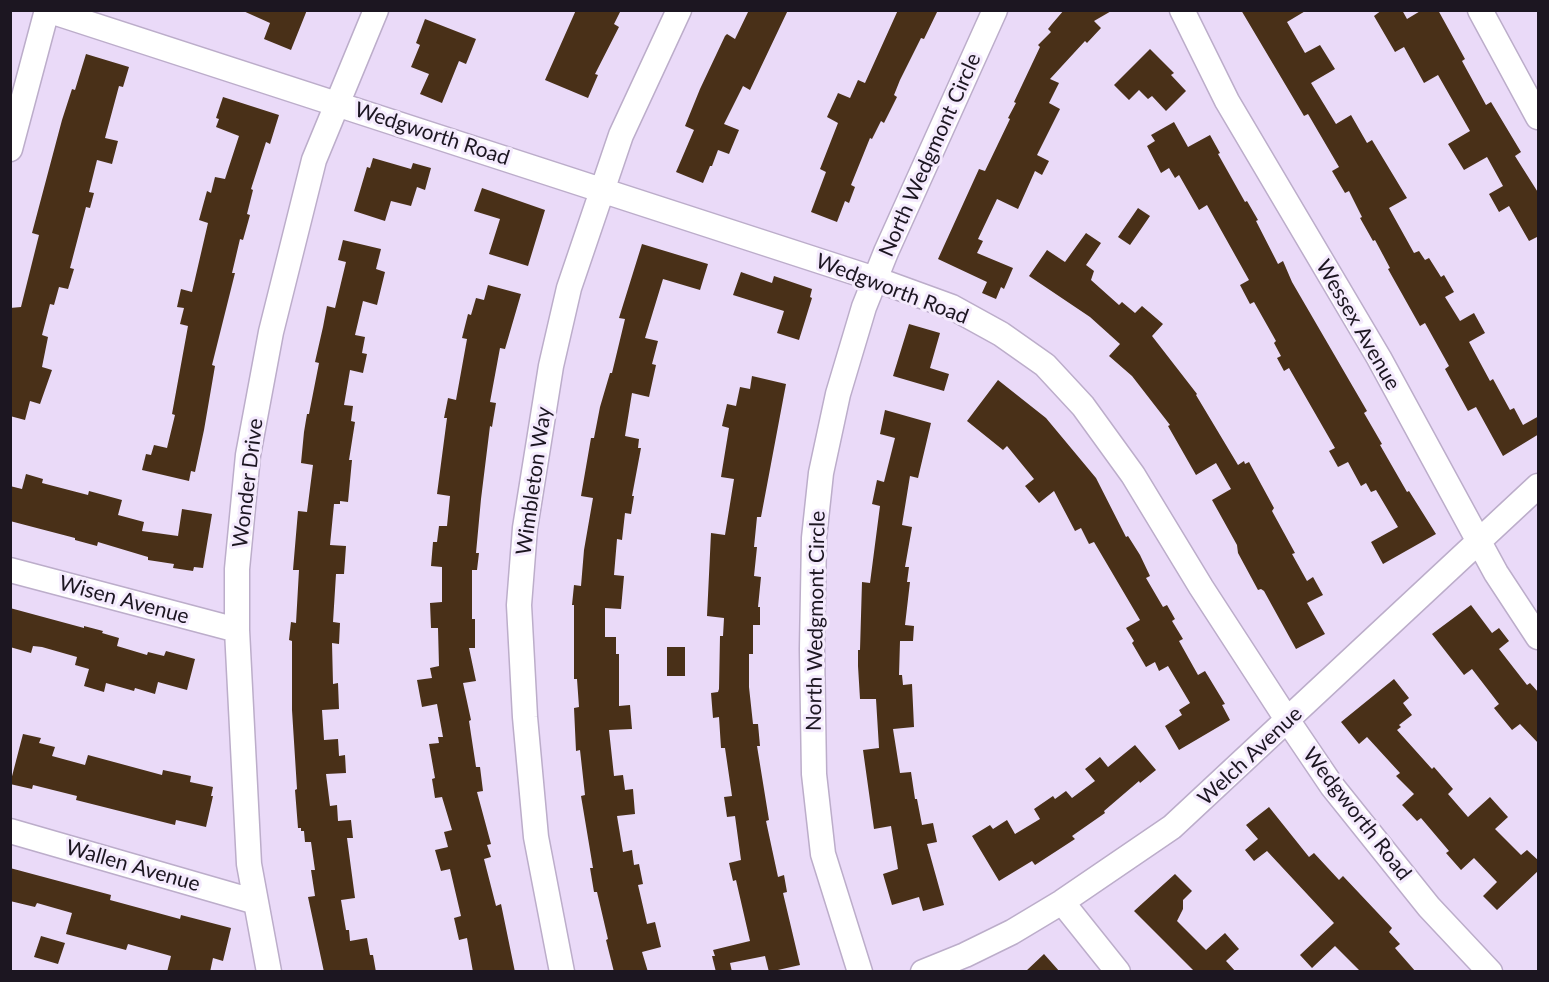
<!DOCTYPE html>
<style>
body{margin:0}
#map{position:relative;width:1549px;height:982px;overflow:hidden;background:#eadaf8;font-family:Lato,sans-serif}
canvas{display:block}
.frame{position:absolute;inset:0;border:12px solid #1c1621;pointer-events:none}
</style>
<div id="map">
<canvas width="1549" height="982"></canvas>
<div class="frame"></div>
</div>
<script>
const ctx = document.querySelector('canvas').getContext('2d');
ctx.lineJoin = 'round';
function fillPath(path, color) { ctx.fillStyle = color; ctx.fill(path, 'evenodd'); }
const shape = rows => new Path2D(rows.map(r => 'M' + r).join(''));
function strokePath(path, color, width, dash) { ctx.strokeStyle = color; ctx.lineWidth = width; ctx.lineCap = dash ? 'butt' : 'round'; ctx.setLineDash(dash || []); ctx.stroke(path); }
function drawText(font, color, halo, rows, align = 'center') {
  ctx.font = font + ' Lato,sans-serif'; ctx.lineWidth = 6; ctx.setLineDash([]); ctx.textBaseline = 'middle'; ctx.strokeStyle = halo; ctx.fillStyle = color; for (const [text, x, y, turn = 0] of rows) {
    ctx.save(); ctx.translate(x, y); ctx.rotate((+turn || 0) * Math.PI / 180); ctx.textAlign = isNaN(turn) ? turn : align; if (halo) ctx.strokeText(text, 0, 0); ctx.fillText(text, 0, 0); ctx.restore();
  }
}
fillPath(shape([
 [241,10,307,10,291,50,264,39,270,23],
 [576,10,621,10,614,24,619,27,595,74,598,75,588,98,545,80],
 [749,10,788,10,750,90,743,86,724,124,739,130,729,154,718,150,712,166,710,166,703,183,676,172,694,130,685,126,700,89,725,36,727,34,735,39],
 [898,10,938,10,924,39,921,38,900,80,894,95,897,97,884,123,881,121,872,139,870,138,851,185,855,187,849,203,845,201,837,222,811,212,826,172,820,169,838,123,827,117,838,93,850,98,858,80,865,83],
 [1064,10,1113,10,1094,21,1101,28,1087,43,1085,41,1050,79,1059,83,1049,103,1060,109,1037,155,1049,161,1042,175,1035,171,1018,209,997,199,978,239,983,241,977,253,1013,268,1004,289,1001,287,996,299,982,293,987,282,938,259,979,169,985,171,1010,119,1008,118,1016,103,1014,102,1040,47,1038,45,1051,32,1048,29,1052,24],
 [1241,10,1307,10,1287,22,1305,53,1320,45,1335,69,1311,83,1336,124,1351,115,1367,143,1372,140,1407,198,1389,208,1414,253,1419,251,1425,260,1429,258,1441,277,1444,275,1454,292,1445,297,1460,321,1474,313,1485,333,1469,342,1490,381,1493,379,1510,410,1514,408,1523,425,1539,416,1539,434,1503,456,1476,407,1468,411,1445,369,1449,366,1425,323,1420,326,1388,269,1390,268,1375,240,1373,241,1360,218,1362,217,1349,191,1345,193,1332,171,1339,167,1308,114,1304,116],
 [1382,10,1402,10,1407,19,1422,10,1438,10,1465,59,1462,61,1486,105,1491,102,1521,152,1515,156,1539,194,1539,236,1529,241,1509,206,1499,212,1489,194,1503,186,1487,157,1464,170,1448,144,1470,131,1438,75,1424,83,1404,47,1395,52,1374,16],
 [425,19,476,39,466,64,459,61,442,103,420,94,429,74,411,67,420,45,416,43],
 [1150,49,1174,73,1171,75,1186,91,1166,111,1152,96,1148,99,1139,90,1129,100,1114,85],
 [86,54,129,67,123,87,119,86,105,138,118,141,112,164,97,160,89,192,94,193,90,208,86,207,70,268,74,269,68,289,59,287,54,305,50,304,42,335,48,337,42,367,52,370,40,404,30,401,25,420,10,416,10,308,21,307,39,235,32,233,62,120,72,89,75,90],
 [223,97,279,115,270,144,266,142,251,189,253,190,247,214,250,215,243,240,240,239,232,273,235,273,212,365,215,366,204,430,195,472,191,471,189,481,142,470,146,454,151,455,154,445,167,448,175,415,172,414,188,326,180,324,184,308,177,307,181,289,192,292,208,223,199,220,207,191,211,193,215,177,225,179,239,136,216,127,219,119,216,118],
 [1174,122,1188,147,1210,135,1220,153,1218,154,1245,202,1247,201,1258,220,1256,221,1278,264,1283,261,1292,282,1367,411,1364,413,1382,444,1380,445,1407,492,1409,491,1436,534,1383,564,1371,542,1398,527,1376,490,1371,492,1366,483,1361,486,1348,462,1338,467,1329,451,1335,448,1289,368,1284,371,1277,358,1281,356,1274,343,1276,341,1254,302,1250,304,1240,285,1249,280,1207,205,1199,210,1179,175,1175,178,1169,168,1161,173,1147,146,1155,141,1151,135],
 [373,158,411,169,413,163,431,168,425,190,417,187,411,206,391,201,385,221,354,211,367,167,370,168],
 [482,188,545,210,528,266,489,254,500,219,474,211],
 [1138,208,1150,216,1130,245,1118,237],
 [1086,233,1101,243,1086,265,1094,271,1091,280,1119,305,1122,302,1135,313,1142,306,1163,324,1152,336,1197,394,1196,395,1238,465,1244,461,1245,464,1249,462,1274,508,1272,511,1295,553,1292,554,1307,581,1313,577,1323,595,1307,603,1325,634,1296,649,1264,591,1261,589,1258,590,1238,553,1237,545,1212,500,1231,489,1216,463,1196,475,1168,426,1170,425,1132,376,1109,356,1120,344,1090,317,1029,276,1047,250,1065,262],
 [343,240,381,249,376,269,385,272,377,305,363,301,355,335,365,337,362,353,367,354,363,373,350,370,344,405,353,406,351,421,355,422,349,460,352,460,348,502,340,501,340,504,334,504,330,545,346,546,344,574,336,574,333,622,340,623,339,644,332,643,333,684,338,683,339,709,322,710,324,740,338,739,339,756,345,755,346,773,326,774,330,806,337,805,338,821,351,820,353,838,347,838,355,898,341,900,346,930,349,930,350,941,367,938,370,955,373,955,376,972,324,972,308,897,315,896,311,870,315,870,311,842,305,842,304,831,301,831,301,828,298,828,295,790,297,789,292,710,292,641,289,640,291,622,296,623,299,570,293,570,298,511,307,512,313,465,301,463,304,432,307,414,309,414,319,363,315,362,323,327,327,306,335,308,346,262,338,260],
 [642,244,708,264,700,290,663,279,645,338,658,341,652,364,656,365,649,397,632,393,625,436,639,439,638,448,641,448,632,496,634,496,631,514,625,513,622,540,617,539,614,575,624,576,621,609,605,608,605,637,616,637,616,654,619,654,619,706,630,705,632,729,609,730,614,776,623,775,625,790,633,789,635,814,617,816,623,852,632,850,634,865,639,864,643,884,638,885,647,924,655,922,661,947,642,952,648,972,614,972,606,940,608,939,597,892,594,892,590,868,593,868,581,796,585,795,580,750,576,751,574,708,579,707,577,679,574,679,574,605,572,605,574,585,581,586,584,550,593,498,581,496,591,438,594,438,600,407,610,373,612,373,625,319,619,318],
 [741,272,772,283,774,276,812,289,810,297,812,298,799,340,777,333,784,311,733,295],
 [488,285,521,294,505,349,500,348,490,402,496,403,492,427,490,426,481,499,476,553,479,553,477,570,472,570,472,619,475,619,475,648,469,648,476,681,463,683,471,720,469,721,476,767,480,767,483,791,477,792,491,844,487,845,491,857,484,859,496,906,501,904,515,972,473,972,467,938,459,940,454,918,461,916,450,869,441,871,435,850,448,847,444,832,452,830,442,797,435,798,432,779,435,778,429,744,439,743,438,737,443,737,437,704,422,707,417,680,432,678,430,668,439,666,438,628,431,628,430,603,442,602,442,567,431,566,433,542,437,542,439,526,447,526,450,496,437,494,447,418,444,418,448,398,456,400,467,339,462,338,468,314,471,315,476,298,484,300],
 [909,324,940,333,930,368,949,374,944,391,893,376],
 [752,376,786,384,761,517,757,517,754,547,757,547,754,576,761,577,758,607,760,607,760,625,753,625,753,654,749,654,749,687,753,724,758,724,760,746,757,746,769,820,766,821,778,877,784,875,787,892,783,893,800,965,769,972,765,956,730,963,732,972,716,972,712,956,715,956,713,950,750,941,736,880,733,881,729,863,741,860,735,816,727,817,724,797,732,796,725,748,721,748,719,717,713,718,711,693,718,692,719,689,720,636,723,636,724,618,707,616,711,533,725,535,734,479,721,477,729,428,722,426,727,404,736,406,740,387,750,389],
 [998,380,1046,418,1096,478,1126,537,1128,536,1140,555,1150,576,1146,578,1163,607,1167,605,1175,619,1172,621,1183,639,1179,641,1198,675,1205,671,1225,704,1222,705,1230,720,1179,750,1165,726,1182,715,1179,710,1190,703,1168,666,1159,671,1155,662,1146,667,1132,643,1134,641,1126,628,1140,620,1094,542,1089,544,1081,528,1075,531,1054,491,1039,503,1025,486,1034,479,1007,446,1003,450,967,421],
 [885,410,931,423,918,478,910,476,902,525,912,527,905,567,909,567,907,582,910,582,905,625,914,626,913,641,900,641,899,675,902,675,903,685,912,684,914,727,893,729,900,773,911,772,915,799,917,799,922,825,933,823,937,842,927,844,944,905,923,911,919,897,892,905,883,874,898,869,891,826,874,829,863,750,879,748,876,699,860,699,858,666,858,650,860,650,862,582,870,583,880,506,872,504,877,480,884,482,895,438,880,434],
 [26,474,43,479,42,483,88,495,89,491,122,500,118,515,144,522,142,531,178,536,182,509,212,514,203,568,194,567,193,571,173,568,174,564,148,560,148,557,98,542,97,546,75,540,75,538,10,521,10,486,22,489],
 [1471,605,1492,633,1499,628,1509,641,1499,649,1527,685,1530,683,1539,693,1539,744,1520,724,1512,730,1494,708,1499,704,1472,669,1464,675,1432,634],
 [10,608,84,628,84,626,103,631,102,633,119,638,117,646,147,655,148,652,164,656,166,651,195,659,187,690,158,682,155,694,135,688,134,691,106,683,104,692,84,686,89,669,75,665,77,657,42,647,33,646,31,653,10,647],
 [667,647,685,647,685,676,667,676],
 [1394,679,1409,698,1403,703,1412,715,1399,725,1401,727,1397,730,1432,769,1434,767,1453,789,1448,794,1468,817,1490,797,1508,817,1495,829,1521,855,1527,850,1539,861,1539,870,1497,910,1483,896,1497,882,1474,858,1461,870,1446,853,1449,851,1421,818,1417,821,1402,805,1414,794,1396,776,1400,773,1367,737,1359,744,1341,722],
 [23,734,41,738,39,743,55,747,52,756,85,765,88,755,162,775,163,770,191,776,190,782,213,787,211,796,213,796,206,827,176,820,175,825,76,800,77,796,33,785,32,789,10,784],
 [1135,745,1156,770,1140,783,1139,781,1104,811,1105,813,1072,836,1075,839,1035,865,1032,861,999,881,972,836,990,825,993,829,1007,820,1015,834,1040,819,1034,809,1053,796,1055,799,1066,791,1072,798,1095,781,1085,769,1100,757,1108,767],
 [1269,807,1309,857,1314,853,1339,880,1343,876,1392,928,1389,932,1400,944,1395,948,1416,972,1361,972,1335,946,1312,968,1300,955,1334,923,1267,851,1254,861,1245,850,1258,839,1246,825],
 [10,868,111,895,110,900,180,919,181,915,231,928,223,961,213,958,210,972,167,972,171,956,128,944,126,950,66,934,72,913,37,903,35,907,10,901],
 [1175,874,1192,891,1183,900,1183,909,1177,921,1206,950,1225,933,1239,949,1226,961,1236,972,1195,972,1134,911],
 [41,936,65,943,58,964,34,957],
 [1044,954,1060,972,1025,972]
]), '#493018');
const minor = shape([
 [47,10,875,279,952,307,1001,334,1045,365,1083,406,1133,475,1201,587,1288,721,1332,786,1429,907,1490,972],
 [1182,10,1227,101,1379,358,1496,573,1538,637],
 [1480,10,1538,117],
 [10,149,47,10],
 [10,570,237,630],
 [10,831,256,902],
 [1062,902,1118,972],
 [269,972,249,864,237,630,237,569,248,455,271,332,314,160,376,10],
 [562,972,536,837,525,717,519,605,525,528,551,366,569,288,621,135,679,10],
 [860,972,823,854,814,774,812,649,814,538,821,473,838,394,864,307,886,252,995,10],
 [923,972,965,955,1012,932,1062,902,1172,827,1538,486]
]);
strokePath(minor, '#bcadca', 27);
strokePath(minor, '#fff', 24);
drawText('21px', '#1c1621', '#f4eafd', [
 ["Wedgworth Road",432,134,18],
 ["North Wedgmont Circle",930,155,-66],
 ["Wedgworth Road",892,289,21],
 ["Wessex Avenue",1358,325,60],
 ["Wimbleton Way",534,481,-82],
 ["Wonder Drive",248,483,-83],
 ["Wisen Avenue",124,600,15],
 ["North Wedgmont Circle",816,621,-89],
 ["Welch Avenue",1250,756,-43],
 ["Wedgworth Road",1357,814,52],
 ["Wallen Avenue",133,866,16]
]);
</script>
